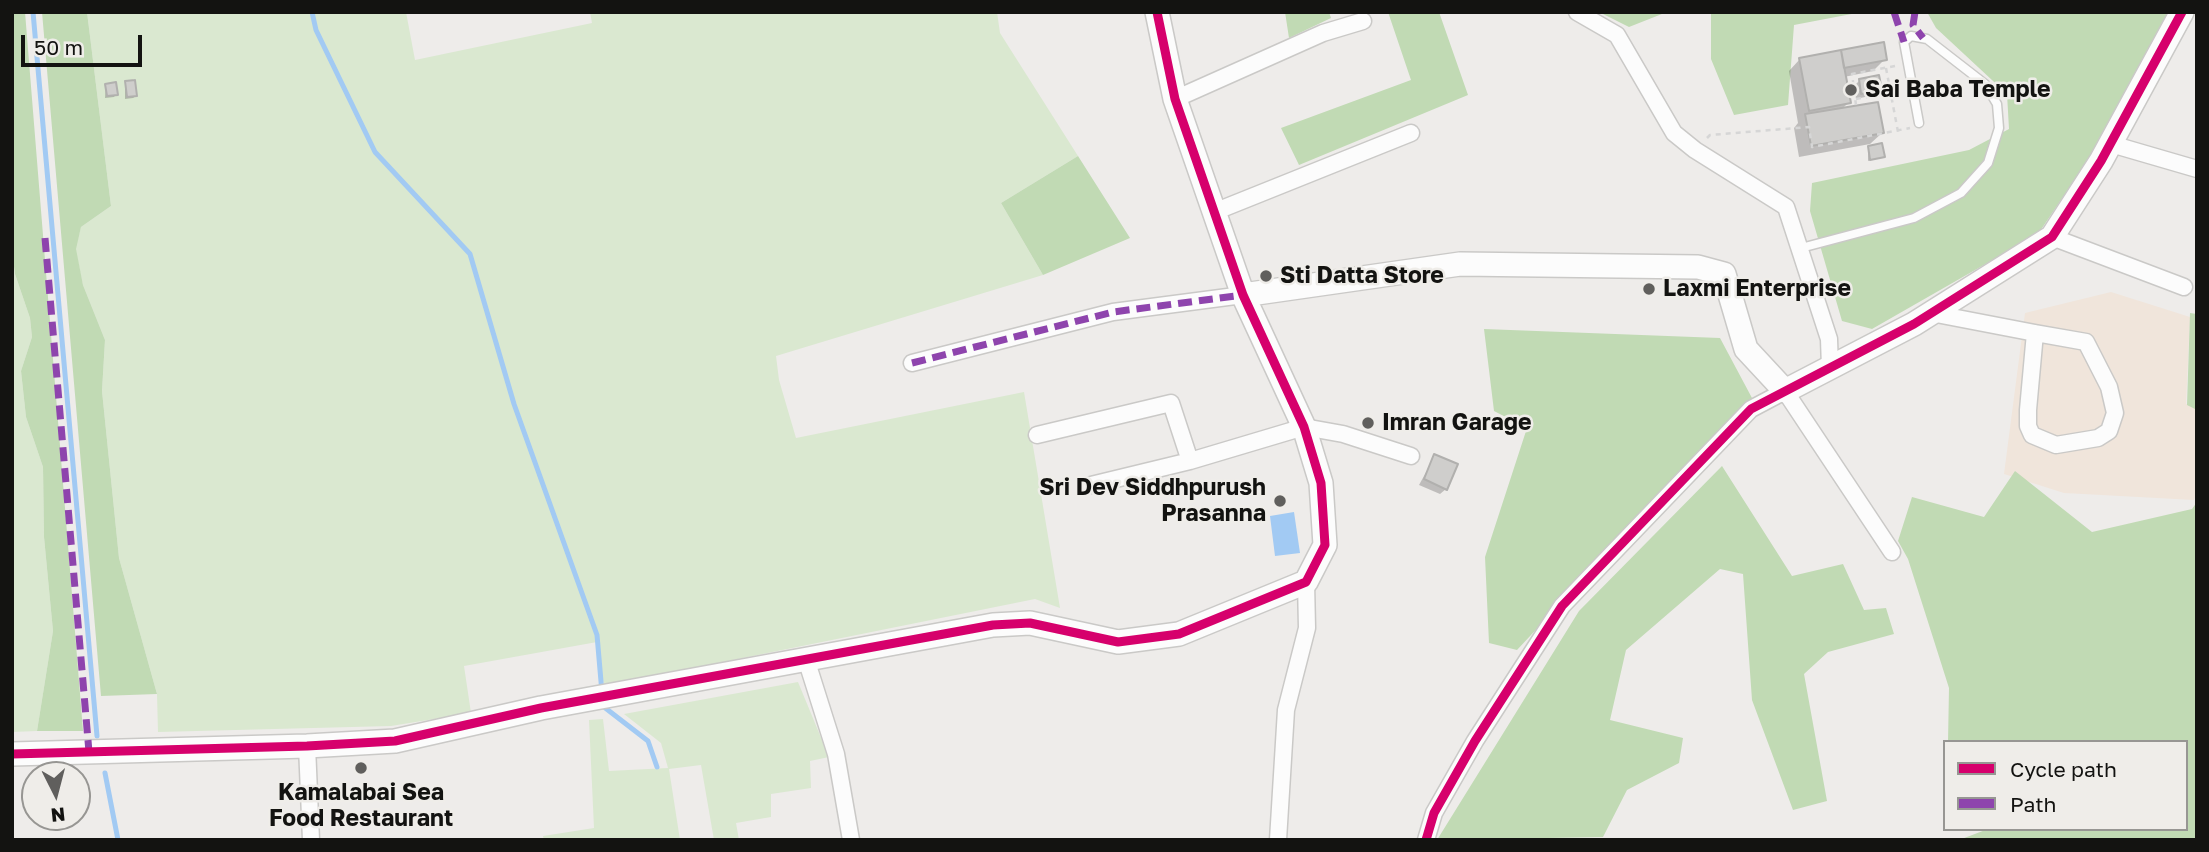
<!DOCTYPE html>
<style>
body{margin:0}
#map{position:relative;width:2209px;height:852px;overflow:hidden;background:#eeecea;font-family:"Golos Text",sans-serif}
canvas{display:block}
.frame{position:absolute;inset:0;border:14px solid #131311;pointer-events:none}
.legend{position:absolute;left:1943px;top:740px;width:245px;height:91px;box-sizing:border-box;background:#efede9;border:2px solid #979693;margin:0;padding:9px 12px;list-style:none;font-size:21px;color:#131311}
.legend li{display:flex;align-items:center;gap:14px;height:35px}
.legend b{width:35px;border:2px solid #979693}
.north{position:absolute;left:21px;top:761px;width:70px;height:70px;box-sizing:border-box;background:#efede9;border:2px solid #979693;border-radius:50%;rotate:174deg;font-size:19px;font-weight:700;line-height:28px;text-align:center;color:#131311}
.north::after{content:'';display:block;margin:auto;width:24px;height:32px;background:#605f5d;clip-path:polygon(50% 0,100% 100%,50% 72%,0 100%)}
.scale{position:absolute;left:21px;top:35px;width:121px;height:32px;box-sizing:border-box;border:4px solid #131311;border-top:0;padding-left:9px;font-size:21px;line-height:24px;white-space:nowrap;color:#131311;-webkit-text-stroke:5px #efede9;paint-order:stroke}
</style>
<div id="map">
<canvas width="2209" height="852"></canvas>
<div class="frame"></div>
<ul class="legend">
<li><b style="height:9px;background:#d6006c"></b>Cycle path</li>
<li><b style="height:9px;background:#8e44ad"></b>Path</li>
</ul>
<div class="north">N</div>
<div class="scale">50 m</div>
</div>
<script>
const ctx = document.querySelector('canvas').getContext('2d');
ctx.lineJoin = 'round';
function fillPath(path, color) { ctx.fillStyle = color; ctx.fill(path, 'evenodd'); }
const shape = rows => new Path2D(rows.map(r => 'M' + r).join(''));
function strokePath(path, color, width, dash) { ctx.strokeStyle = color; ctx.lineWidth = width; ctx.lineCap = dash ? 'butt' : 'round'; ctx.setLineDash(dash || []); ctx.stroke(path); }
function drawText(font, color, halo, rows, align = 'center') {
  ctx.font = font + ' "Golos Text",sans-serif'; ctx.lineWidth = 5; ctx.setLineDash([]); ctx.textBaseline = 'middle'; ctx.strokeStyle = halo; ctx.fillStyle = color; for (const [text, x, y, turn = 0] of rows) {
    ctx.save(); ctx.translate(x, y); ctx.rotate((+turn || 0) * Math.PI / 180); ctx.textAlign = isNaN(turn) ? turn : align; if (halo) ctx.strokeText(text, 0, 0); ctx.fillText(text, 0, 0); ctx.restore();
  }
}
fillPath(shape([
 [2111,292,2190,317,2186,404,2197,407,2197,493,2194,500,2064,493,2004,474,2025,313]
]), '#f0e5db');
fillPath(shape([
 [87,12,406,12,415,60,592,23,590,12,997,12,1000,33,1078,156,1001,203,1043,275,776,356,779,380,796,438,1024,392,1060,608,1035,599,604,686,597,642,464,666,471,713,391,726,158,732,157,694,119,558,102,391,105,340,83,285,75,249,81,227,111,206],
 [12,252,15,274,30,318,32,337,21,371,26,417,43,467,44,537,53,631,37,731,12,732],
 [798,682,829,757,810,761,811,788,771,794,771,817,736,823,739,840,714,840,701,765,669,769,680,840,544,840,543,836,594,828,589,720,603,719,609,771,668,768,661,743,624,714]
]), '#dae8d0');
fillPath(shape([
 [12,12,25,12,83,731,37,731,53,631,44,537,43,467,26,417,21,371,32,337,30,318,15,274,12,252],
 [42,12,87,12,111,206,81,227,76,249,83,285,105,340,102,391,119,558,157,694,101,696],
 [1285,12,1329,12,1331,18,1289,38],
 [1388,12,1439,12,1468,95,1299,165,1281,128,1411,80],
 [1599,12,1667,12,1629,27],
 [1711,12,1862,12,1794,25,1788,105,1734,115,1711,59],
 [1927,12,2172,12,2115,120,2038,234,1872,329,1842,321,1810,211,1812,183,1969,150,2009,129,2007,94,1936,28],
 [1078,156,1130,238,1043,275,1001,203],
 [2190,313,2197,314,2197,410,2187,405],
 [1484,329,1720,338,1752,398,1517,650,1489,643,1485,557,1527,428,1494,411],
 [1722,466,1792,576,1843,564,1864,610,1886,608,1894,634,1828,652,1804,674,1827,801,1793,810,1752,700,1743,574,1720,569,1626,650,1610,720,1683,738,1679,763,1627,790,1603,837,1437,840,1579,611],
 [2015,471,2092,532,2192,509,2197,502,2197,840,1959,840,1988,829,2186,829,2186,742,1948,742,1949,688,1908,559,1898,541,1912,497,1984,517]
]), '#c1dab4');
fillPath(shape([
 [1294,512,1300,553,1275,556,1270,516]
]), '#a2caf3');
fillPath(shape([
 [1800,59,1885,59,1873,71,1844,77,1849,102,1841,110,1882,133,1870,144,1799,157,1794,128,1798,123,1789,71],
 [1859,81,1880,90,1874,95,1856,99,1854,86],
 [125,83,136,96,133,98,125,99],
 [106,85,116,94,114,97,105,98],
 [1868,147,1883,156,1868,161],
 [1435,456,1446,489,1440,494,1419,485]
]), '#0003');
strokePath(shape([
 [33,12,97,736],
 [312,12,316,30,375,152,470,254,514,404,597,635,602,693],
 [603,702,604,707,648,741,657,767],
 [105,773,118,840]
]), '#a2caf3', 5);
const building = shape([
 [1884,42,1887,60,1844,68,1841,50,1884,42],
 [1841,50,1851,103,1809,111,1799,58,1841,50],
 [1879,75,1882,90,1861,94,1859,79,1879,75],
 [135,80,137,96,127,97,125,81,135,80],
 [116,82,118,95,107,96,105,84,116,82],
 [1878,102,1884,133,1811,146,1805,114,1878,102],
 [1882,143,1885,157,1870,160,1868,146,1882,143],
 [1434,454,1458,464,1447,490,1424,479,1434,454]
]);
fillPath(building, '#cfcecc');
strokePath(building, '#b1b0ae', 2);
const lane = shape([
 [1801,248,1914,218,1961,193,1988,163,1999,128,1997,104,1985,84,1927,39,1911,36,1904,42,1919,123]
]);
const street = shape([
 [1577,12,1617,35,1674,133,1695,150,1786,207,1829,339,1830,368],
 [1175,99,1323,33,1363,21],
 [2111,144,2197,169],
 [1214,212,1411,133],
 [2052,237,2184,287],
 [1931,313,2035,333,2086,342,2109,387,2115,413,2109,431,2098,438,2056,445,2032,435,2028,426,2028,410,2035,333],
 [912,363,1113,312,1243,295],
 [1037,435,1171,403,1190,461],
 [1091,485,1190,461,1304,427,1343,434,1411,456],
 [806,659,836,754,851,840],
 [307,746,311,840],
 [1278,840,1286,710,1307,628,1306,582],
 [1426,840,1434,813,1475,741,1562,606,1751,409,1785,391,1892,552]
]);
const secondary = shape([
 [1243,295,1460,264,1698,267,1724,274,1746,349,1785,391,1914,324,2052,237,2101,161,2182,12],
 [12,754,307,746,395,741,541,708,993,625,1030,623,1118,642,1179,634,1306,582,1325,545,1321,483,1304,427,1243,295,1175,99,1157,12]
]);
strokePath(lane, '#cac9c7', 11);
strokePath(street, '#cac9c7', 19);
strokePath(secondary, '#cac9c7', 26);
strokePath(shape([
 [1886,68,1898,132],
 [1856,99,1890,93],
 [1856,105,1852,74,1895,66],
 [1707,138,1710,135,1809,127,1812,147,1910,128]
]), '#d6d6d6', 2.5, [5, 5]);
strokePath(lane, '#fcfcfc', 8);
strokePath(street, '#fcfcfc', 16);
strokePath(secondary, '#fcfcfc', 23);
strokePath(shape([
 [1894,12,1904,42],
 [1915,12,1913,25,1923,38],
 [45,238,89,752],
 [912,363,1113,312,1243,295]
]), '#8e44ad', 7, [14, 7]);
strokePath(shape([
 [12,754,307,746,395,741,541,708,993,625,1030,623,1118,642,1179,634,1306,582,1325,545,1321,483,1304,427,1243,295,1175,99,1157,12],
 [1426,840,1434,813,1475,741,1562,606,1751,409,1914,324,2052,237,2101,161,2182,12]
]), '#d6006c', 9);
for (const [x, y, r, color] of [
 [1851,90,7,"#605f5d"],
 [1266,276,7,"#605f5d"],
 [1649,289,7,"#605f5d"],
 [1368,423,7,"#605f5d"],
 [1280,501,7,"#605f5d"],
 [361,768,7,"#605f5d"]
]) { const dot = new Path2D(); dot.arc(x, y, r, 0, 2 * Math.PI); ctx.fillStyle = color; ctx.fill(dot); strokePath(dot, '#efede9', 2.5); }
drawText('bold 23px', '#131311', '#efede9', [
 ["Sai Baba Temple",1865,90],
 ["Sti Datta Store",1280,276],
 ["Laxmi Enterprise",1663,289],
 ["Imran Garage",1382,423],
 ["Sri Dev Siddhpurush",1266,488,"right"],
 ["Prasanna",1266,514,"right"],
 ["Kamalabai Sea",361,793,"center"],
 ["Food Restaurant",361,819,"center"]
], 'left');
</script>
